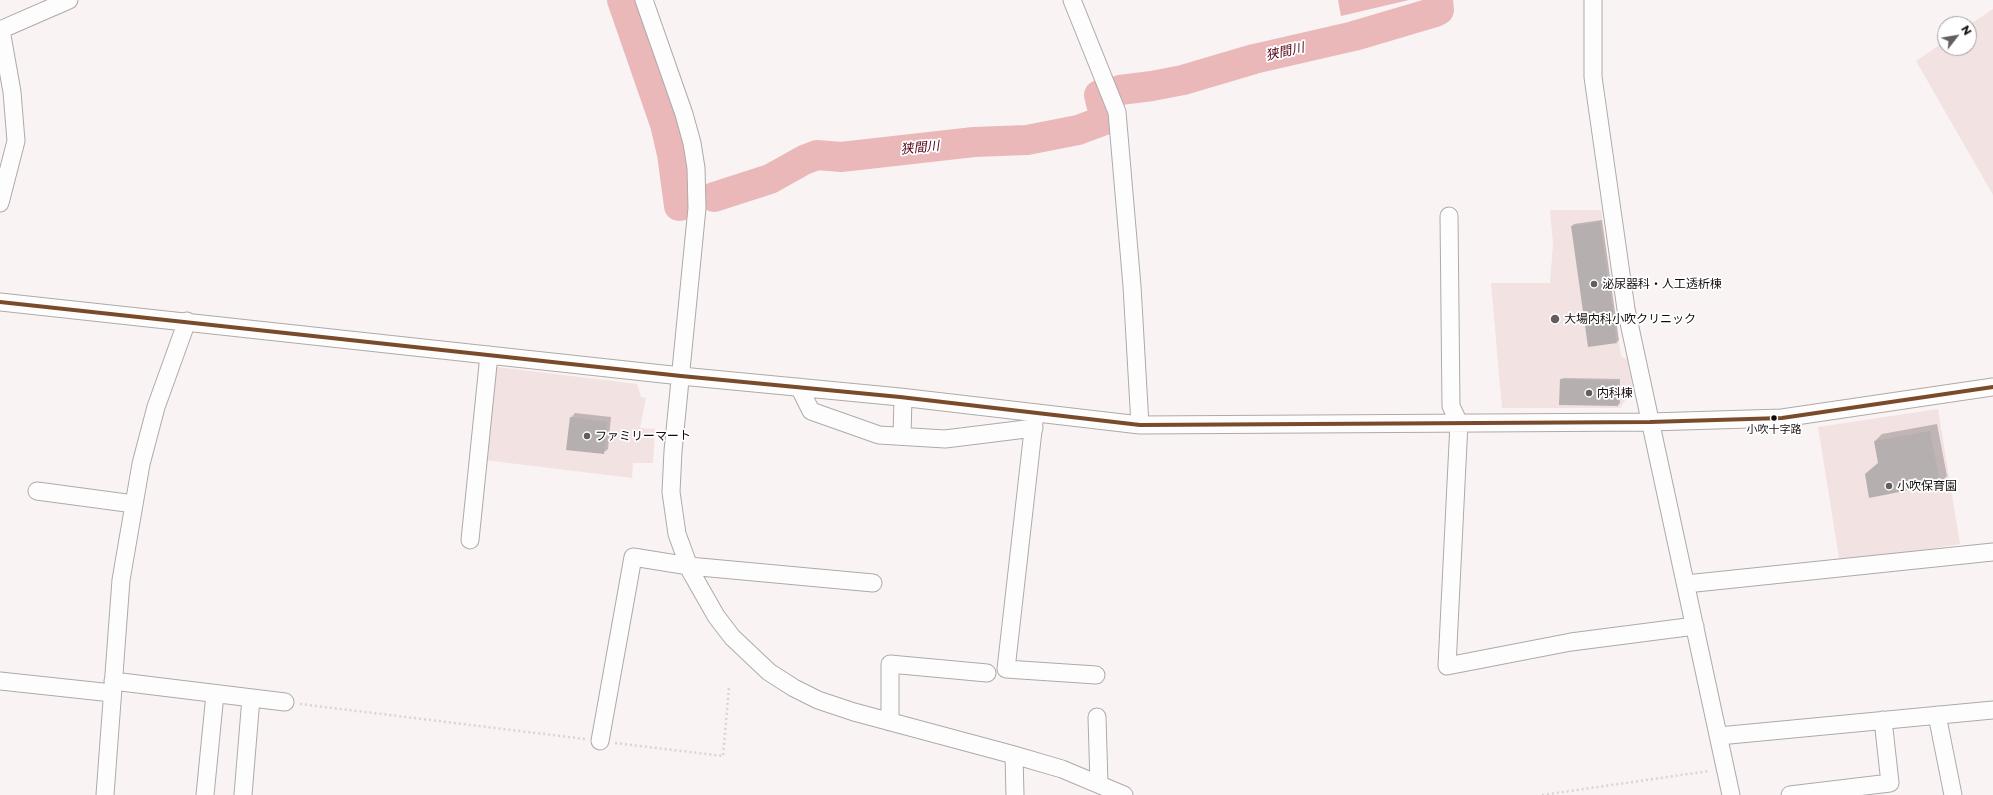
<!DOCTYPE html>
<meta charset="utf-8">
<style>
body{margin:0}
#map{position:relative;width:1993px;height:795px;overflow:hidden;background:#faf3f3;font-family:Montserrat,sans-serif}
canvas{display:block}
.north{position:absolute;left:1937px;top:16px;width:40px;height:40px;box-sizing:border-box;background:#fff;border:1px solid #a19e9e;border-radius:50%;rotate:59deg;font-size:11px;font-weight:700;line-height:16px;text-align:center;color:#130c0d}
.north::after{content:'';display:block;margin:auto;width:14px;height:18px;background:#645d5e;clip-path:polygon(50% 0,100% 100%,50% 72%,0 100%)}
</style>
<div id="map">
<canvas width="1993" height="795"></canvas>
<div class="north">N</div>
</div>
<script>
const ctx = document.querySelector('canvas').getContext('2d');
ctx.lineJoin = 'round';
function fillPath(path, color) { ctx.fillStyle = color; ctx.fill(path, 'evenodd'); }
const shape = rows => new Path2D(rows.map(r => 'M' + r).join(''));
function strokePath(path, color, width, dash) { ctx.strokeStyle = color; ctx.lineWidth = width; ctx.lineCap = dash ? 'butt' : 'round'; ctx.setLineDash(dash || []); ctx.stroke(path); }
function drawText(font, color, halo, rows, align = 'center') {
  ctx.font = font + ' Montserrat,"Noto Sans JP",sans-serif'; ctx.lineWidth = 3.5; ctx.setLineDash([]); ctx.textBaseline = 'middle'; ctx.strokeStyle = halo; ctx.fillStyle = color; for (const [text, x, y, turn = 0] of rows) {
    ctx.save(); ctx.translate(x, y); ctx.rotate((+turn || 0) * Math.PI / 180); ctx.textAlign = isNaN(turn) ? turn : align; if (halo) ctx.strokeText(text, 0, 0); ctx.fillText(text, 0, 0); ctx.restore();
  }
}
fillPath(shape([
 [1993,9,1993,195,1916,61,1945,41,1945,48,1969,48,1969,25],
 [1550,210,1601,210,1621,356,1627,359,1633,389,1620,408,1502,408,1491,283,1550,283,1553,244],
 [497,367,637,384,641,397,646,398,640,428,655,429,653,463,633,463,632,478,484,460],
 [1938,409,1960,544,1840,564,1818,427]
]), '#f2e2e2');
fillPath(shape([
 [1338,0,1409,0,1341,16]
]), '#ebb8ba');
fillPath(shape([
 [1602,220,1619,340,1617,342,1572,226,1574,224],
 [1563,378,1620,379,1620,403,1618,405,1561,380],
 [575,413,611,417,608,449,603,453,571,418],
 [1937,424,1947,476,1940,484,1879,462,1875,441,1882,434]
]), '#0003');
strokePath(shape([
 [622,0,665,124,672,154,679,206,686,204],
 [1120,90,1152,86,1183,80,1254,59,1354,36,1435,12,1439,10,1438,0],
 [714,197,770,179,804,160,817,155,841,157,974,142,1027,140,1078,130,1105,120,1099,95,1102,95]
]), '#ebb8ba', 30);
fillPath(shape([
 [1600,222,1617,343,1588,347,1571,226],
 [1560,379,1619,381,1618,406,1559,405],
 [570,417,607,422,604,454,566,450],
 [1930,431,1940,484,1869,498,1865,474,1878,463,1874,441]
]), '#b6afaf');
const minor = shape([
 [644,0,684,114,692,143,696,168,697,208,673,451,671,492,677,534,691,572,716,616,732,637,769,672,794,688,818,700,854,712,1014,755,1062,769,1124,795],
 [1072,0,1117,112,1132,286,1140,425],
 [1593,0,1593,77,1626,309,1731,795],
 [0,30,69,0],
 [0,203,16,141,12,92,1,30],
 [1449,216,1451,406,1459,423,1447,666,1571,642,1695,626],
 [0,302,681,376,900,397,1140,425,1650,422,1782,418,1993,387],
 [799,387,811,411,879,435,945,439,1034,428],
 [1035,413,1006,669,1096,675],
 [902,436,903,398],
 [37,491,134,504],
 [470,540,489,355],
 [1686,584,1993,552],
 [0,681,112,693],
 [113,681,285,702],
 [1937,715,1953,795],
 [1097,717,1099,784],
 [890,722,890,664,987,673],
 [1719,736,1993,710],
 [600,741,633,557,689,566,873,583],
 [1014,755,1015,795],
 [105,795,121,580,141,464,156,407,187,321],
 [205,795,215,694],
 [243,795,251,698],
 [1790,795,1890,783,1883,720]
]);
strokePath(minor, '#afa9a9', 19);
strokePath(shape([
 [300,704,585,739],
 [615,743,723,756,729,687],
 [1542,795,1709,771]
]), '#d8d5d5', 2.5, [2, 3]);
strokePath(minor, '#fefdfd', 17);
strokePath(shape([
 [0,302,681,376,900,397,1140,425,1650,422,1782,418,1993,387]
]), '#7a4b2a', 4);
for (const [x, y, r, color] of [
 [1594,284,4,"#645d5e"],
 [1555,319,5,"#645d5e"],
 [1589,393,4,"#645d5e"],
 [1774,418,3.5,"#130c0d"],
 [587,436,4,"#645d5e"],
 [1889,486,4,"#645d5e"]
]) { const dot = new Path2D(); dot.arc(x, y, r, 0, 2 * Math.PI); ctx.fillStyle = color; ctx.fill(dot); strokePath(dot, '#fff', 1.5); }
drawText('11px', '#130c0d', '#fff', [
 ["小吹十字路",1774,430]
]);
drawText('12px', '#130c0d', '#fff', [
 ["泌尿器科・人工透析棟",1602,284],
 ["大場内科小吹クリニック",1564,319],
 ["内科棟",1597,393],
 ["ファミリーマート",595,436],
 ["小吹保育園",1897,486]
], 'left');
drawText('italic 13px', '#550017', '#fff', [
 ["狭間川",1285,52,-13],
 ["狭間川",920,148,-6]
]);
</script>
